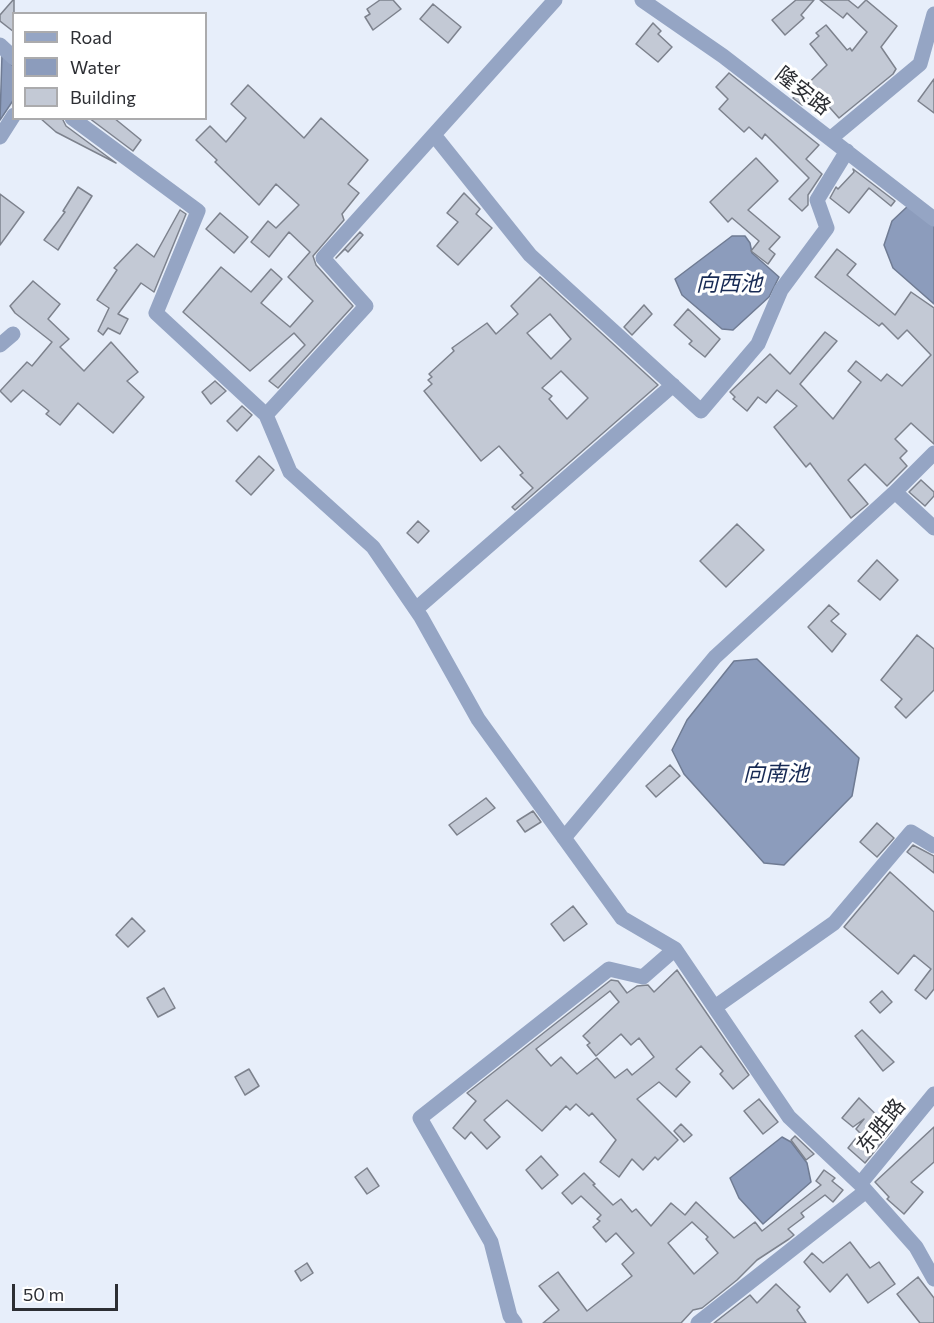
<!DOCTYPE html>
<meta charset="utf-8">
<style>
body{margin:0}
#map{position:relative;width:934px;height:1323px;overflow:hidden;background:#e7eefa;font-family:Commissioner,sans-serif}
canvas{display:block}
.legend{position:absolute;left:12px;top:12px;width:195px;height:108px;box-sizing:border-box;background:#fff;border:2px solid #ababad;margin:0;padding:8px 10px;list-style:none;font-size:18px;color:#2c2e33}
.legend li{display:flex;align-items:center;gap:12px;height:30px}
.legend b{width:30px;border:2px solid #ababad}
.scale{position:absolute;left:12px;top:1284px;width:106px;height:27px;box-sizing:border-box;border:3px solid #2c2e33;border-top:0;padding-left:8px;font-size:18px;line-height:21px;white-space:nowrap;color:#2c2e33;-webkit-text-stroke:4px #fff;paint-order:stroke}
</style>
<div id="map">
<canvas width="934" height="1323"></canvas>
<ul class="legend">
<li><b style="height:8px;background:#95a5c4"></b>Road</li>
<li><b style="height:16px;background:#8c9cbc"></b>Water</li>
<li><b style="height:16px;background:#c3c9d5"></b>Building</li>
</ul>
<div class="scale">50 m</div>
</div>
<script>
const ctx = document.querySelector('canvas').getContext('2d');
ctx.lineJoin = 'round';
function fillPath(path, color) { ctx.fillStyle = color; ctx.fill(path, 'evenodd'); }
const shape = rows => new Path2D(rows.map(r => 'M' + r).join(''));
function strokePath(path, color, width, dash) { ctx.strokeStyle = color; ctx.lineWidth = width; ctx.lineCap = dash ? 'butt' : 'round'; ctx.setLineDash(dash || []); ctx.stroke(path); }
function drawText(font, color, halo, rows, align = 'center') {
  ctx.font = font + ' Commissioner,"Noto Sans SC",sans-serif'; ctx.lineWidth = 6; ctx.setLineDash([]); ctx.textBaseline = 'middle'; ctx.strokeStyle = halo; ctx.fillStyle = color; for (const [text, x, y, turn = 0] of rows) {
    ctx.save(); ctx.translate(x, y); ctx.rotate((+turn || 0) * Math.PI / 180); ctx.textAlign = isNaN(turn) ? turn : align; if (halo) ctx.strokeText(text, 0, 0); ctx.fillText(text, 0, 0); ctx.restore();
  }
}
const water = shape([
 [2,54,13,66,14,99,0,120,2,54],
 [909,205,934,224,934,304,893,268,884,245,892,221,909,205],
 [732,236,745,236,750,243,752,253,779,277,769,297,733,330,722,329,682,295,675,279,732,236],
 [757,659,859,758,852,796,784,865,764,863,684,774,672,750,687,720,734,661,757,659],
 [782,1137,791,1142,807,1163,811,1182,763,1224,739,1198,730,1178,782,1137]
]);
fillPath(water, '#8c9cbc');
strokePath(water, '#6f7b93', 1.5);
const building = shape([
 [13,0,14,0,14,32,0,21,0,15,13,0],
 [380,0,393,0,401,9,373,30,365,17,370,14,367,9,380,0],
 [796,0,814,0,801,15,804,18,785,35,772,20,796,0],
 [820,0,848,0,858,8,866,0,897,26,881,47,896,69,893,74,839,118,815,91,802,105,793,98,827,65,810,44,819,36,816,33,826,25,847,50,850,48,852,51,867,32,847,13,843,18,820,0],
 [433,4,461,27,448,43,420,19,433,4],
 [653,23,661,31,658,34,672,47,658,62,636,44,653,23],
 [729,73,819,145,806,159,822,174,808,195,808,205,802,211,789,199,809,178,765,134,762,139,749,127,744,132,719,109,728,99,716,87,729,73],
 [934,79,934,113,918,101,934,79],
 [248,85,304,138,321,118,368,160,348,184,359,193,342,214,344,220,313,256,316,265,353,306,278,388,269,381,305,345,294,333,250,371,183,312,221,267,251,292,271,269,282,279,261,303,290,327,313,301,288,277,310,252,289,232,269,257,251,242,268,221,276,228,299,205,276,184,259,205,215,162,217,160,196,140,210,126,226,142,246,118,231,104,248,85],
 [40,118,62,118,66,126,116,163,56,132,40,118],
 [89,118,114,118,141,140,133,151,89,118],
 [756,158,778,181,748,210,780,237,769,249,775,254,768,264,751,251,759,241,732,218,728,222,710,202,756,158],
 [853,169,895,201,891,206,869,188,849,213,830,198,836,187,838,189,854,172,853,169],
 [78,187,92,196,58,250,44,240,65,212,63,211,78,187],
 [464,193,480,209,476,214,492,228,458,265,437,246,458,222,447,213,464,193],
 [0,194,24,212,0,245,0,194],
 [180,210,186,214,154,292,141,283,118,314,128,319,120,334,108,328,103,335,98,331,109,308,97,300,117,270,114,268,137,244,154,257,180,210],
 [220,213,248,237,234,253,206,229,220,213],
 [360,232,363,235,348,252,345,249,336,258,360,232],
 [837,249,856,264,847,275,895,315,911,292,934,308,934,444,911,423,895,439,907,451,900,458,907,466,887,486,865,464,848,480,868,504,851,518,810,463,806,467,774,427,797,406,777,390,766,403,758,397,747,411,733,399,735,397,730,392,770,354,790,374,825,332,837,341,800,384,833,419,861,382,848,371,856,361,881,381,887,374,902,386,931,355,907,330,898,339,882,323,879,326,815,277,837,249],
 [540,277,658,385,515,510,512,507,533,488,520,475,523,473,499,446,481,461,424,391,432,384,428,380,432,377,429,374,454,351,452,348,487,323,496,334,518,314,511,306,540,277],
 [550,314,571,339,551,359,527,333,550,314],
 [561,371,588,398,567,419,549,399,552,396,542,388,561,371],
 [33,281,60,304,48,319,69,339,60,347,84,371,111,342,138,372,127,381,144,397,113,433,78,403,60,425,46,414,49,411,23,390,11,402,0,391,27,362,32,366,52,342,15,313,10,306,33,281],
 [644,305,652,314,632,335,624,327,644,305],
 [688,309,720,339,705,357,689,344,692,341,674,325,688,309],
 [215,381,226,391,211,404,202,392,215,381],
 [242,406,252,415,237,431,227,421,242,406],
 [259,456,274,470,251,495,236,481,259,456],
 [921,480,934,492,934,496,925,506,909,492,921,480],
 [418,521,429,531,418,543,407,533,418,521],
 [737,524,764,550,726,587,700,561,737,524],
 [877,560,898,580,880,600,858,581,877,560],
 [829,605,839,614,831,621,846,634,832,652,808,627,829,605],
 [917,635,934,649,934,690,906,718,895,707,902,699,881,680,917,635],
 [670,765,680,776,656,797,646,786,670,765],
 [486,798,495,808,457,835,449,825,486,798],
 [533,811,541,822,525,832,517,821,533,811],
 [877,823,894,838,877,857,860,842,877,823],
 [913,845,934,856,934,873,907,852,913,845],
 [890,872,934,912,934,989,926,999,915,990,931,969,914,955,898,974,844,927,890,872],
 [573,906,587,924,564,941,551,924,573,906],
 [132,918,145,931,128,947,116,935,132,918],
 [677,970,749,1075,733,1089,720,1074,723,1071,701,1046,676,1069,690,1082,676,1097,659,1082,637,1099,678,1140,658,1160,655,1157,643,1170,632,1159,619,1177,600,1162,616,1140,592,1113,589,1116,576,1104,570,1110,566,1106,542,1131,507,1100,484,1120,500,1137,487,1149,471,1132,465,1139,453,1128,476,1101,467,1093,611,980,618,981,627,993,637,986,648,985,654,992,677,970],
 [610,991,619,1002,583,1036,590,1043,587,1045,596,1056,621,1034,631,1045,639,1038,654,1057,632,1075,627,1069,615,1078,597,1058,577,1074,561,1057,551,1066,536,1049,610,991],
 [164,988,175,1008,158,1017,147,998,164,988],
 [882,991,892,1002,880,1013,870,1002,882,991],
 [862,1030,894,1062,883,1071,855,1036,862,1030],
 [249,1069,259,1086,245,1095,235,1077,249,1069],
 [859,1098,892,1130,865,1163,848,1148,860,1133,856,1129,864,1119,853,1127,842,1118,859,1098],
 [759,1099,778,1122,763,1134,744,1111,759,1099],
 [681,1124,692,1135,684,1142,674,1131,681,1124],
 [934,1127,934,1162,911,1182,923,1192,904,1214,887,1199,889,1197,875,1182,934,1127],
 [795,1136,814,1154,806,1160,791,1140,795,1136],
 [541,1156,558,1175,542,1189,526,1170,541,1156],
 [367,1168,379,1186,367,1194,355,1177,367,1168],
 [824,1170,835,1178,832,1181,843,1190,833,1202,825,1195,801,1213,804,1217,788,1229,794,1235,789,1239,757,1260,737,1280,702,1308,693,1310,681,1323,543,1323,559,1310,539,1286,558,1272,587,1311,632,1276,622,1264,634,1253,616,1233,606,1242,593,1227,600,1221,597,1219,601,1215,581,1196,572,1204,562,1193,584,1173,595,1184,593,1185,613,1205,621,1199,632,1212,636,1209,651,1226,671,1203,685,1215,696,1202,734,1238,755,1222,762,1231,821,1185,816,1181,824,1170],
 [692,1222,708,1237,706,1239,718,1253,694,1274,668,1243,692,1222],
 [850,1242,870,1268,879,1262,895,1284,868,1303,847,1274,830,1292,804,1262,812,1253,823,1263,850,1242],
 [307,1263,313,1273,301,1281,295,1271,307,1263],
 [918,1277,934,1298,934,1323,920,1323,897,1294,918,1277],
 [776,1284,800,1307,797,1310,806,1323,714,1323,750,1295,757,1303,776,1284]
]);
fillPath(building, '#c3c9d5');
strokePath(building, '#7d828d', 1.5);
strokePath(shape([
 [555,0,323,258,366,306,266,415,290,472,373,547,421,617,478,719,622,918,675,949,789,1117,860,1184,916,1247,934,1279],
 [642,0,723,56,934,219],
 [0,45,14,58],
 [72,118,198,211,156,313,266,415],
 [434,135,530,255,701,411,758,344,781,290,827,228,817,200,847,151],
 [0,137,14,115],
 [830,139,920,64,934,14],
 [0,345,13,334],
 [895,492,934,453],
 [416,609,673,385],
 [564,838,715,657,895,492,934,528],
 [715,1007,834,923,911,832,934,846],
 [860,1184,934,1094],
 [515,1323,510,1316,491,1242,420,1118,609,969,643,977,675,949],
 [698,1323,866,1191]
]), '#95a5c4', 15);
drawText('21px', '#2c2e33', '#fff', [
 ["隆安路",803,91,38],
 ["东胜路",881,1126,-51]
]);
drawText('italic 22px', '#172a54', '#fff', [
 ["向西池",729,284],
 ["向南池",776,774]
]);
</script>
